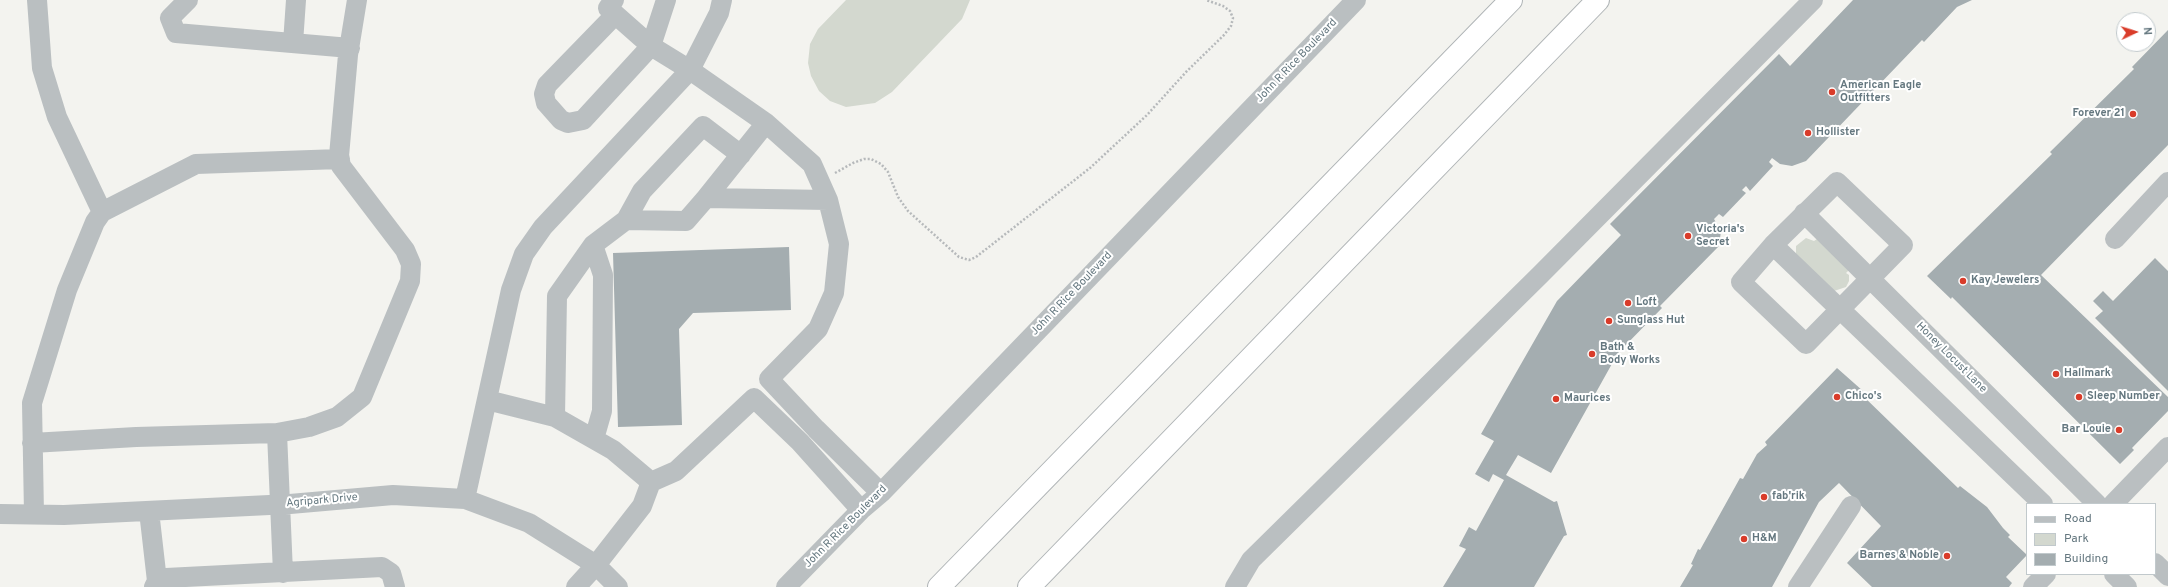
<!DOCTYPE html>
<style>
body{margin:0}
#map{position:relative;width:2168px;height:587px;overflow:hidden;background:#f3f3ef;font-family:Overpass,sans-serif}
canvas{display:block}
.legend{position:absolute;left:2026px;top:503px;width:130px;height:72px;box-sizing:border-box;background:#fff;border:1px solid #c1c9cc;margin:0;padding:5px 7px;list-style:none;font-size:12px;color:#64777f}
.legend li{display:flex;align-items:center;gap:8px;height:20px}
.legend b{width:20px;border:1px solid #c1c9cc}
.north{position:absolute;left:2116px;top:12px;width:40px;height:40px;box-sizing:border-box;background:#fff;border:1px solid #c1c9cc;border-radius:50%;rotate:86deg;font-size:11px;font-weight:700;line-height:16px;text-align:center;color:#64777f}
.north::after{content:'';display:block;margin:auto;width:14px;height:18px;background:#d93c2a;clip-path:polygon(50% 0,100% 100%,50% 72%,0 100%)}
</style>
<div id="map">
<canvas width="2168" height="587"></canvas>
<ul class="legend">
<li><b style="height:5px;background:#babfc1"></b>Road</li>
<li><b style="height:11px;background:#d3d8cf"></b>Park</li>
<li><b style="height:11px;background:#a4adb0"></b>Building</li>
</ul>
<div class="north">N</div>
</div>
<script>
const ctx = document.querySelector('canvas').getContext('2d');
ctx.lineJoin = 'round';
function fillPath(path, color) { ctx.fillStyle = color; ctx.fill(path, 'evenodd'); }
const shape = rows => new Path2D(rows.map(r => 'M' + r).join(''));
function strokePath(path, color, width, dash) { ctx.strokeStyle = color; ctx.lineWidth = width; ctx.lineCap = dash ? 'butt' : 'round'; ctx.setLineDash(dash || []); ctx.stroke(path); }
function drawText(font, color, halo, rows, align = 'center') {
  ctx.font = font + ' Overpass,sans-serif'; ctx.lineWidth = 4; ctx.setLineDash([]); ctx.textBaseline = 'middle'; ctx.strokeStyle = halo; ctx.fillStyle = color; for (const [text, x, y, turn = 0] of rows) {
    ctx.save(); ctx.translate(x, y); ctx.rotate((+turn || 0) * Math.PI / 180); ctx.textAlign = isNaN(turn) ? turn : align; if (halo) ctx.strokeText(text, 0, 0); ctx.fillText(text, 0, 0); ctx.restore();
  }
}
fillPath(shape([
 [846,0,970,0,962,19,892,92,875,103,846,107,830,101,819,91,811,76,808,63,810,44,818,29],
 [1806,238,1814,241,1817,239,1849,270,1846,273,1849,275,1849,281,1846,287,1834,291,1796,256,1796,246]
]), '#d3d8cf');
fillPath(shape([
 [1853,0,1972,0,1957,7,1924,42,1922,40,1806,161,1792,166,1780,164,1772,158,1769,162,1773,166,1750,191,1746,186,1742,190,1746,193,1723,217,1719,214,1714,219,1721,231,1719,246,1660,306,1662,308,1618,353,1551,473,1518,455,1506,475,1554,502,1557,501,1567,535,1564,536,1534,587,1443,587,1466,549,1459,546,1469,527,1476,531,1504,480,1493,474,1489,482,1475,474,1494,441,1481,434,1557,301,1621,235,1610,224,1779,54,1790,66],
 [2168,30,2168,145,2041,275,2168,397,2168,411,2132,448,2134,450,2120,464,1952,297,1951,299,1927,276,2052,154,2050,152,2134,69,2132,67],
 [789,247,791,310,693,313,679,329,682,425,618,427,613,253],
 [2155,258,2168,271,2168,391,2095,318,2103,311,2093,301,2103,291,2113,301],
 [1837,368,1863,391,1861,394,1958,488,1960,486,1987,507,2003,528,2010,535,2008,537,2027,555,2006,577,2012,583,2009,587,1872,587,1847,563,1881,526,1839,483,1819,502,1772,587,1680,587,1693,565,1691,564,1698,549,1700,550,1740,478,1743,479,1757,454,1767,445,1765,442]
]), '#a4adb0');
const highway = shape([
 [939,587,1511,0],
 [1029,587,1598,0]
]);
strokePath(highway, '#afb4b6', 24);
strokePath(shape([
 [835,173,853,163,864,159,871,159,881,164,888,172,898,197,908,211,959,257,969,260,976,257,1090,168,1147,115,1186,72,1224,35,1231,26,1233,18,1230,11,1223,6,1206,0]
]), '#b6b9bb', 2.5, [2, 2]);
strokePath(shape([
 [188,0,170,18,176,33,350,48],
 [614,0,608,8,651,46,690,70,766,123,812,164,828,200,839,244,834,293,818,329,769,379,816,429,881,493],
 [615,15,547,85,544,94,546,103,561,120,568,123,583,120,651,46,666,0],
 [293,43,296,0],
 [1837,182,1903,245,1806,344,1741,282,1773,245,1837,182],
 [706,198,766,123],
 [102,212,196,164,340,159],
 [1804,213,2097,504],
 [626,220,642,191,703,126,741,155],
 [2115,239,2168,182],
 [593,245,603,275,602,411,594,439],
 [1773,245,2043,504],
 [487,400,555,417,613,450,651,482,676,471,754,398,800,442,861,510],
 [555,417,557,296,593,245,626,220,686,221,706,198,828,200],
 [32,443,136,437,277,433],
 [465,499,511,290,524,254,543,227,690,70,719,13,722,0],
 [2113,504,2168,447],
 [149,511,157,581],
 [0,514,64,515,290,504,393,495,465,499,529,523,596,565,618,587],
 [34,514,32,403,67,290,95,222,102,212,57,117,42,68,37,0],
 [2155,563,2168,576],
 [283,573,277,433,309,427,337,417,362,397,410,281,411,264,405,250,341,166,339,156,348,55,357,0],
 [2114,574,2127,587],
 [154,587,157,581,166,578,382,567,391,573,395,587],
 [576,587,596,565,642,506,651,482],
 [786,587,861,510,881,493,1356,0],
 [1235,587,1251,560,1540,275,1813,0],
 [1798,587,1851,506],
 [2033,587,2046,574]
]), '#babfc1', 20);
strokePath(highway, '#fff', 22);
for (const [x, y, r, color] of [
 [1832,92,4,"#d93c2a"],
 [2133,114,4,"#d93c2a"],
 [1808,133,4,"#d93c2a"],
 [1688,236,4,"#d93c2a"],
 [1963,281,4,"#d93c2a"],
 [1628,303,4,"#d93c2a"],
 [1609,321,4,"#d93c2a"],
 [1592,354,4,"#d93c2a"],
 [2056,374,4,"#d93c2a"],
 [1837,397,4,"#d93c2a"],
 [2079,397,4,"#d93c2a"],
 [1556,399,4,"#d93c2a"],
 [2119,430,4,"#d93c2a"],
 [1764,497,4,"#d93c2a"],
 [1744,539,4,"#d93c2a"],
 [1947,556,4,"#d93c2a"]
]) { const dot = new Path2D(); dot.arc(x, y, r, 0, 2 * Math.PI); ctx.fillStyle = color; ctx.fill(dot); strokePath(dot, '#fff', 1.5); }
drawText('11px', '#64777f', '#fff', [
 ["John R Rice Boulevard",1297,61,-46],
 ["John R Rice Boulevard",1072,294,-46],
 ["Honey Locust Lane",1951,358,45],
 ["Agripark Drive",322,501,-5],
 ["John R Rice Boulevard",846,527,-45]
]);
drawText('bold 11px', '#64777f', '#fff', [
 ["American Eagle",1840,86],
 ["Outfitters",1840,99],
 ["Forever 21",2125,114,"right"],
 ["Hollister",1816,133],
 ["Victoria's",1696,230],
 ["Secret",1696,243],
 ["Kay Jewelers",1971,281],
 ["Loft",1636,303],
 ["Sunglass Hut",1617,321],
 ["Bath &",1600,348],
 ["Body Works",1600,361],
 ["Hallmark",2064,374],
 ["Chico's",1845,397],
 ["Sleep Number",2087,397],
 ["Maurices",1564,399],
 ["Bar Louie",2111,430,"right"],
 ["fab'rik",1772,497],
 ["H&M",1752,539],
 ["Barnes & Noble",1939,556,"right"]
], 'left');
</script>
